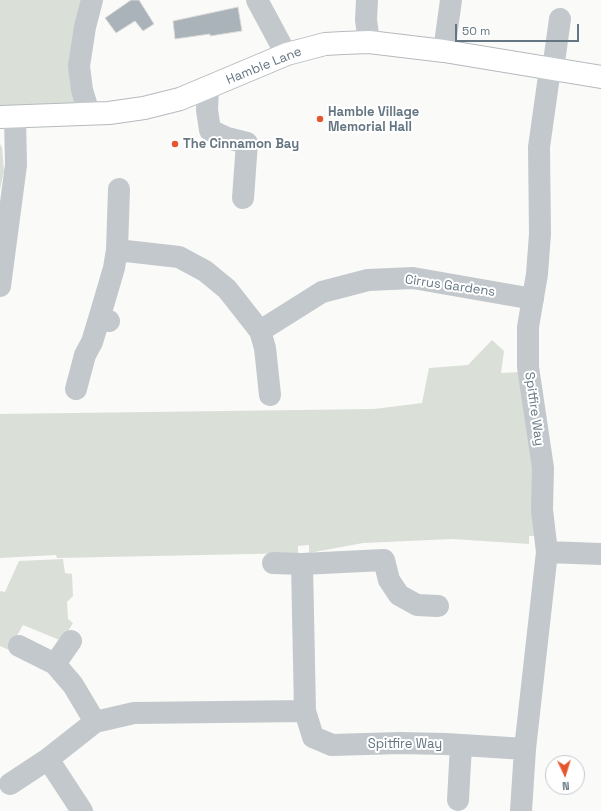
<!DOCTYPE html>
<style>
body{margin:0}
#map{position:relative;width:601px;height:811px;overflow:hidden;background:#fafaf8;font-family:"Space Grotesk",sans-serif}
canvas{display:block}
.north{position:absolute;left:545px;top:755px;width:40px;height:40px;box-sizing:border-box;background:#fff;border:1px solid #c1c8cd;border-radius:50%;rotate:176deg;font-size:11px;font-weight:700;line-height:16px;text-align:center;color:#657683}
.north::after{content:'';display:block;margin:auto;width:14px;height:18px;background:#e4572e;clip-path:polygon(50% 0,100% 100%,50% 72%,0 100%)}
.scale{position:absolute;left:455px;top:24px;width:124px;height:18px;box-sizing:border-box;border:2px solid #657683;border-top:0;padding-left:5px;font-size:12px;line-height:14px;white-space:nowrap;color:#657683;-webkit-text-stroke:3px #fff;paint-order:stroke}
</style>
<div id="map">
<canvas width="601" height="811"></canvas>
<div class="north">N</div>
<div class="scale">50 m</div>
</div>
<script>
const ctx = document.querySelector('canvas').getContext('2d');
ctx.lineJoin = 'round';
function fillPath(path, color) { ctx.fillStyle = color; ctx.fill(path, 'evenodd'); }
const shape = rows => new Path2D(rows.map(r => 'M' + r).join(''));
function strokePath(path, color, width, dash) { ctx.strokeStyle = color; ctx.lineWidth = width; ctx.lineCap = dash ? 'butt' : 'round'; ctx.setLineDash(dash || []); ctx.stroke(path); }
function drawText(font, color, halo, rows, align = 'center') {
  ctx.font = font + ' "Space Grotesk",sans-serif'; ctx.lineWidth = 4; ctx.setLineDash([]); ctx.textBaseline = 'middle'; ctx.strokeStyle = halo; ctx.fillStyle = color; for (const [text, x, y, turn = 0] of rows) {
    ctx.save(); ctx.translate(x, y); ctx.rotate((+turn || 0) * Math.PI / 180); ctx.textAlign = isNaN(turn) ? turn : align; if (halo) ctx.strokeText(text, 0, 0); ctx.fillText(text, 0, 0); ctx.restore();
  }
}
fillPath(shape([
 [0,0,88,0,78,112,0,114],
 [0,144,2,148,4,171,0,190],
 [492,340,504,351,501,373,521,372,536,469,536,536,529,536,529,544,452,539,363,543,309,553,309,545,298,546,298,553,57,558,56,555,0,558,0,414,374,409,422,403,429,368,468,365],
 [63,559,65,573,72,574,73,596,67,602,68,619,73,623,62,641,23,625,9,650,0,646,0,591,5,592,19,561]
]), '#dadfd7');
const building = shape([
 [131,0,139,0,154,24,143,31,135,21,116,33,105,18,131,0],
 [238,7,242,31,210,36,210,34,175,39,173,21,238,7]
]);
fillPath(building, '#aab3b9');
strokePath(building, '#dcdcda', 1);
const major = shape([
 [0,117,109,113,144,108,180,99,287,54,325,44,343,43,369,42,444,51,601,77]
]);
strokePath(major, '#b5babe', 24);
strokePath(shape([
 [257,0,286,54],
 [367,0,366,20,369,42],
 [444,51,451,0],
 [553,69,560,19],
 [208,88,207,110,210,130,227,138,247,143,243,198],
 [89,113,82,90,79,66,85,27,92,0],
 [117,250,119,189],
 [0,286,16,165,15,117],
 [109,321,99,319,114,268,117,250,179,257,205,271,227,289,260,331,322,292,368,280,413,278,533,299],
 [260,331,265,348,270,395],
 [76,389,85,355,92,342,99,319],
 [547,552,601,554],
 [273,563,302,564],
 [19,646,55,664,73,685,95,722],
 [55,664,71,641],
 [305,711,302,564,384,560,389,580,399,595,417,605,438,606],
 [48,759,82,811],
 [10,784,48,759,95,722,134,713,305,711,313,737,332,745,400,743,446,744,525,749],
 [458,800,461,745],
 [521,811,525,749,547,552,542,510,543,468,528,367,528,327,537,274,540,234,539,147,550,69]
]), '#c3c8cc', 22);
strokePath(major, '#fff', 22);
for (const [x, y, r, color] of [
 [320,119,4,"#e4572e"],
 [175,144,4,"#e4572e"]
]) { const dot = new Path2D(); dot.arc(x, y, r, 0, 2 * Math.PI); ctx.fillStyle = color; ctx.fill(dot); strokePath(dot, '#fff', 1.5); }
drawText('13px', '#657683', '#fff', [
 ["Hamble Lane",264,66,-22],
 ["Cirrus Gardens",450,286,8],
 ["Spitfire Way",534,409,82],
 ["Spitfire Way",405,744]
]);
drawText('bold 13px', '#657683', '#fff', [
 ["Hamble Village",328,112],
 ["Memorial Hall",328,127],
 ["The Cinnamon Bay",183,144]
], 'left');
</script>
